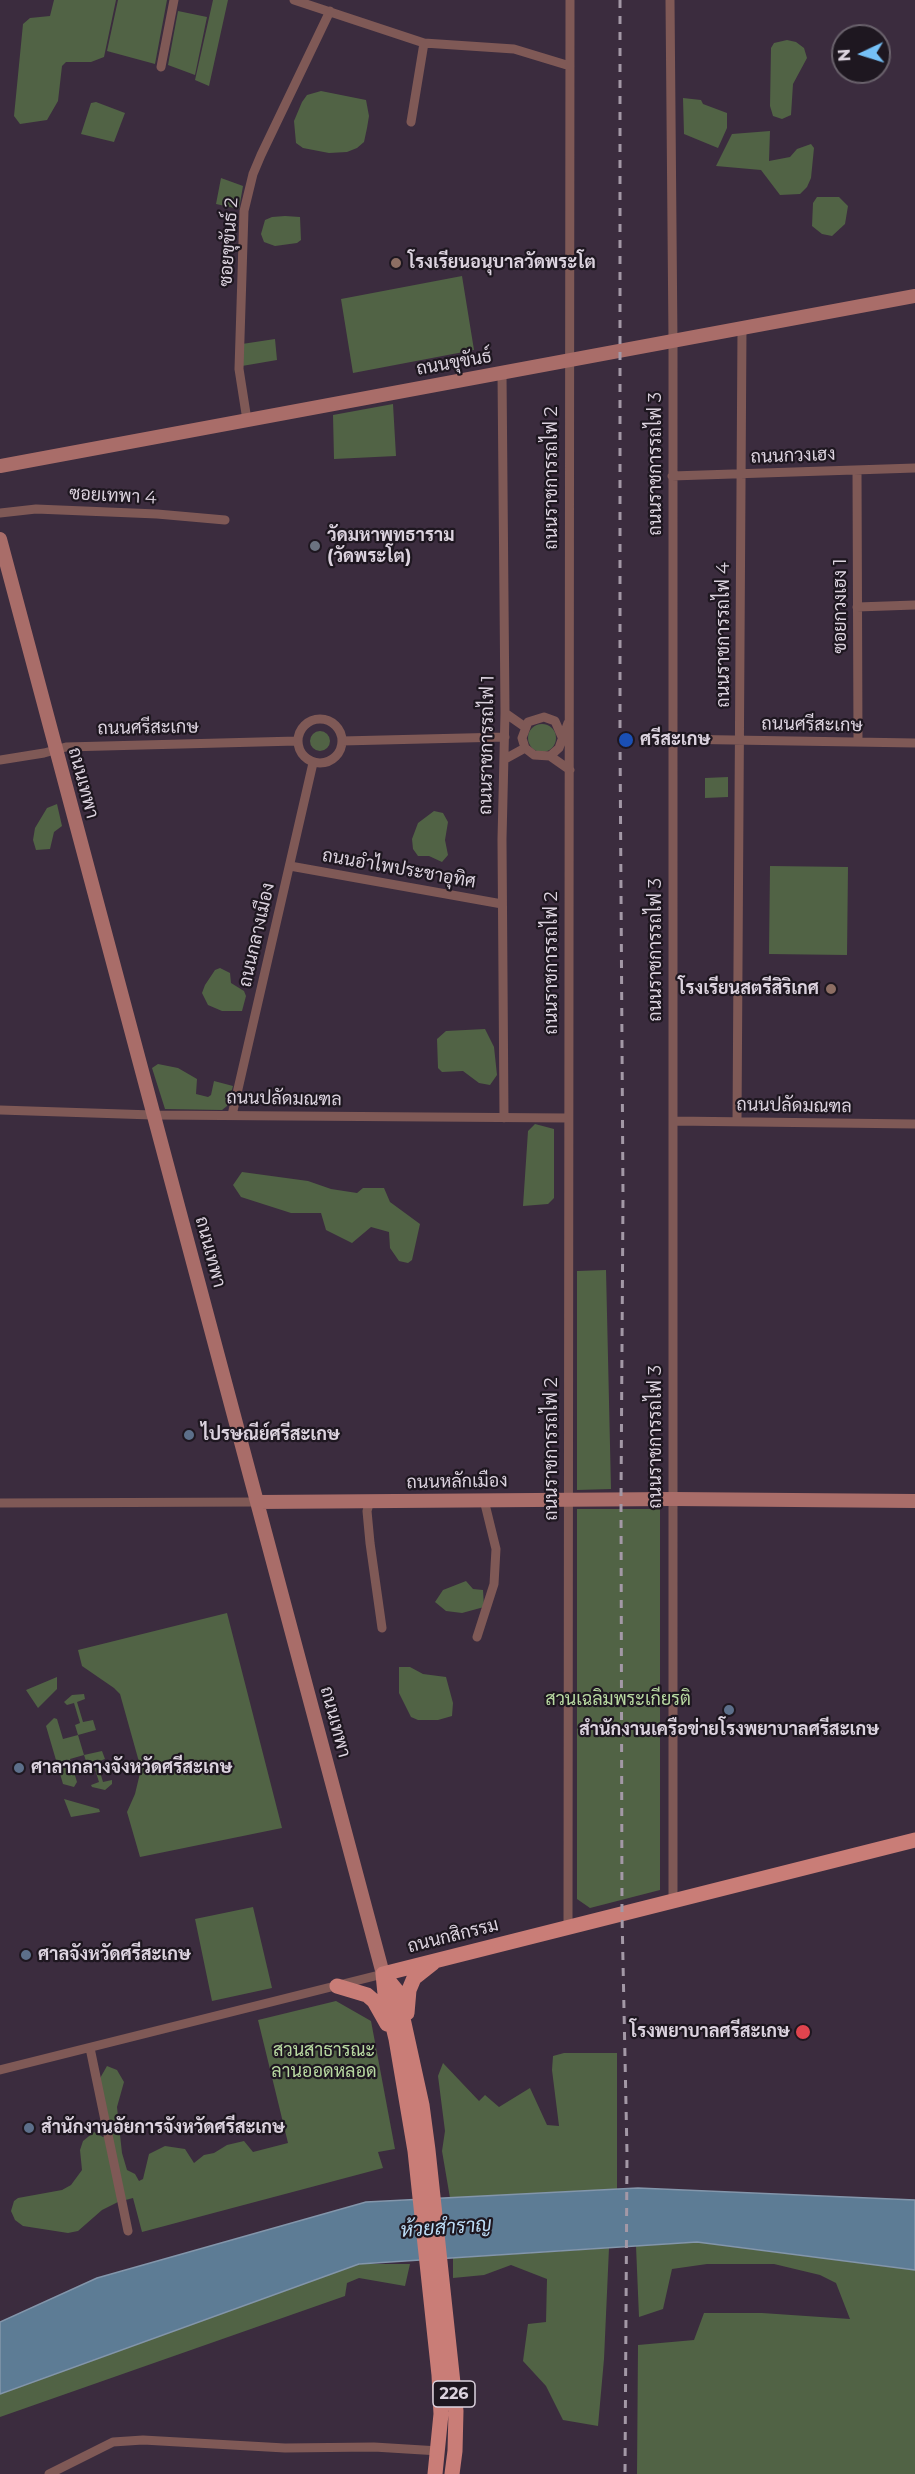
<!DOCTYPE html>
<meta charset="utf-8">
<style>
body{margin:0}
#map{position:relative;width:915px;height:2474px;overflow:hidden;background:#3b2c3e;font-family:Montserrat,sans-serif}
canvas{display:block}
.north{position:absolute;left:831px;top:24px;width:60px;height:60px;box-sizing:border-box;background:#1e1720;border:2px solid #6a626c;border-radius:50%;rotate:266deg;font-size:16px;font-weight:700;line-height:24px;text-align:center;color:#dcd3df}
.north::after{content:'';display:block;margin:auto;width:21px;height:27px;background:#75c0f6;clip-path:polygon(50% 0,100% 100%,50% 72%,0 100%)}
</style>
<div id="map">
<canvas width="915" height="2474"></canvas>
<div class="north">N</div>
</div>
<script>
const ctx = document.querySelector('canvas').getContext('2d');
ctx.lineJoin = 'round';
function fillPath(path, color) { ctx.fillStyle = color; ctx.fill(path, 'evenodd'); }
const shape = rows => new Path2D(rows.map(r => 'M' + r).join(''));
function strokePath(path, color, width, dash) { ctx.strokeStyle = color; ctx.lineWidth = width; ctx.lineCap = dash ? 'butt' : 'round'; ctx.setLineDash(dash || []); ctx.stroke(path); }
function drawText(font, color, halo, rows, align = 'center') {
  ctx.font = font + ' Montserrat,Sarabun,sans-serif'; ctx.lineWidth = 4.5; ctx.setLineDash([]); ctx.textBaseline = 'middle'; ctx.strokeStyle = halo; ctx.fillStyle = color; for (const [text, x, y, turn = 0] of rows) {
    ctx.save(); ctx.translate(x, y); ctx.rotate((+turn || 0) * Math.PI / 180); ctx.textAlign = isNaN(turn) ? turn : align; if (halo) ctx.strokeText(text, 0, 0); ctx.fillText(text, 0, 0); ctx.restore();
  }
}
fillPath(shape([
 [54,0,116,0,104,57,91,62,66,62,62,66,58,101,47,120,20,124,14,116,23,24,30,18,50,16],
 [118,0,167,0,155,64,107,51],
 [213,0,228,0,209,86,195,80],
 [178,11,207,17,195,75,168,65],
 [787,40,796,42,804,48,807,58,793,84,791,115,782,119,773,116,770,106,771,48,774,43],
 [321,91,366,100,369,116,367,128,364,142,357,148,347,152,329,153,303,148,296,143,294,121,302,102,307,95],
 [683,98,701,100,703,104,727,113,727,128,718,148,684,134],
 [96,102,125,113,114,142,81,134,91,103],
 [770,131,769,161,790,157,797,149,811,144,814,148,811,178,807,187,800,194,780,195,761,170,716,166,732,134],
 [221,178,243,186,239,209,216,204],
 [817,197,839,197,848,206,845,224,832,236,822,234,812,226,813,203],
 [285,216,300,217,301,240,297,243,275,246,264,242,261,234,265,220,272,217],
 [462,276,474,350,353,373,341,299],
 [275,339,277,360,242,366,242,344],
 [393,404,396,456,334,459,333,415],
 '528 738a14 14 0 1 1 28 0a14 14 0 1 1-28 0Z',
 '310 741a10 10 0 1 1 20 0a10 10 0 1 1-20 0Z',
 [728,777,728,797,705,798,705,778],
 [57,804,62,826,54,832,50,849,36,850,33,840,35,828,47,808],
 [434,811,443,813,448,822,445,840,448,855,442,862,429,856,418,856,413,849,412,839,418,823],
 [770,866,848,867,847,955,769,954],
 [220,968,230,973,231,983,244,991,246,996,242,1011,222,1011,208,1005,202,993,205,985,215,970],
 [485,1029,494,1047,497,1075,490,1085,479,1083,463,1071,442,1072,438,1068,437,1039,446,1031],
 [158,1064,178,1068,197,1079,196,1094,208,1097,211,1095,214,1081,233,1086,227,1106,222,1110,165,1109,152,1068],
 [535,1124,554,1129,554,1198,548,1204,523,1206,528,1131],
 [242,1172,308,1181,331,1189,357,1193,363,1188,384,1188,390,1202,420,1224,412,1260,408,1263,399,1261,390,1248,389,1232,371,1227,352,1243,326,1230,321,1213,291,1213,241,1197,233,1185],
 [606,1270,611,1489,577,1490,577,1271],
 [577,1509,660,1509,660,1890,590,1908,577,1899],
 [466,1581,473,1589,483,1590,484,1607,462,1613,446,1611,435,1602,443,1590],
 [227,1613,282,1828,140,1857,127,1812,135,1794,141,1769,120,1694,114,1688,82,1666,78,1650],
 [399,1667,410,1667,423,1674,446,1677,453,1703,452,1716,438,1720,418,1720,411,1717,399,1693],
 [57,1677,57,1689,38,1708,26,1690],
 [84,1694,85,1699,77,1702,83,1722,93,1720,96,1730,78,1735,84,1755,102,1751,105,1759,97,1762,103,1782,112,1780,112,1784,105,1790,92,1787,91,1785,99,1782,93,1763,87,1764,84,1755,70,1759,77,1782,74,1787,63,1784,46,1726,54,1718,57,1719,63,1739,78,1735,75,1725,80,1723,74,1703,67,1705,64,1702,72,1695],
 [64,1799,99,1809,100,1812,71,1817],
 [253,1907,272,1988,212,2001,195,1919],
 [336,2001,371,2021,395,2149,378,2152,383,2168,142,2232,133,2198,118,2202,102,2210,78,2231,68,2233,23,2226,15,2220,11,2211,14,2201,18,2198,62,2190,71,2185,82,2170,80,2150,83,2141,94,2132,103,2137,109,2134,99,2080,107,2066,117,2070,124,2082,117,2107,122,2153,127,2170,135,2174,139,2181,143,2179,149,2154,165,2146,185,2149,194,2163,204,2155,214,2153,227,2145,244,2141,253,2152,288,2143,258,2020],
 [564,2053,617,2053,617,2189,450,2198,442,2151,445,2131,438,2076,443,2063,479,2101,485,2095,499,2107,530,2088,547,2125,559,2126,552,2070,553,2056],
 [697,2242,915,2270,915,2474,637,2474,638,2345,694,2340,704,2313,762,2313,850,2319,836,2283,820,2275,774,2264,707,2264,672,2269,663,2309,639,2317,636,2246],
 [609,2248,604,2359,598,2426,563,2420,546,2386,523,2361,528,2324,546,2322,547,2279,511,2265,484,2275,453,2278,453,2258],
 [359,2264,410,2264,405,2286,359,2278,347,2283,345,2296,0,2417,0,2394]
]), '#516345');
const water = shape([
 [638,2188,915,2200,915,2270,697,2242,359,2264,0,2394,0,2322,97,2278,366,2202,638,2188]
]);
fillPath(water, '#5d7c95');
strokePath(water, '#8396ab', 1.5);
strokePath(shape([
 [294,0,424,43,514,49,570,66],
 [670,0,673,341,673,1901],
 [161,67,174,0],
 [411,122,424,43],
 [502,373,505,713,502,839,504,1118],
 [247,420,239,369,244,211,253,174,261,155,330,11],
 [857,470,858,742],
 [672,476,915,468],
 [0,513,36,509,157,514,225,520],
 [857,607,915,605],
 [505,713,525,727],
 '298 741a22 22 0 1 1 44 0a22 22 0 1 1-44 0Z',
 [562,737,555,721,544,717,528,722,522,738,525,748,534,755,550,756,559,748,568,723],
 [672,739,915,743],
 [342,741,505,737],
 [550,756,570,770],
 [505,759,525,748],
 [0,760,44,753,66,747,297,741],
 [290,866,502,904],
 [0,1110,153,1115,568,1118],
 [232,1115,313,763],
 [673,1121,915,1124],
 [737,1122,742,328],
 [370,1501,367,1511,370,1543,382,1628],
 [0,1503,258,1502],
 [477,1637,494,1584,496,1549,484,1500],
 [568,1927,570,0],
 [90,2048,128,2231],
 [0,2070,383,1974],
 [49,2474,113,2442,143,2440,285,2448,374,2447,439,2451]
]), '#7f5956', 9);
strokePath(shape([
 [0,466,915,296],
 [0,539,383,1974],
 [258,1502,673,1499,915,1501]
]), '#a96d69', 14);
strokePath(shape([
 [383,1974,915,1840],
 [383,1974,397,1991,422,2105,428,2150,456,2411,455,2451,452,2474],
 [383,1974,385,1994,396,2039,415,2151,439,2375,441,2414,435,2474],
 [337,1986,367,1995,374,2001,387,2024],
 [407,2013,409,1990,414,1978,433,1963]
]), '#c97d77', 15);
strokePath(shape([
 [620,0,620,739,623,1196,621,1499,622,1914,627,2153,625,2474]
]), '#a398a6', 3, [8, 8]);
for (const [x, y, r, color] of [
 [396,263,6,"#8d6e63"],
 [315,546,6,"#6b7280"],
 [626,740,8,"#1a4fb4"],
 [831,989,6,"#8d6e63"],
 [189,1435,6,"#5c6f8a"],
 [729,1710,6,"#5c6f8a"],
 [19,1768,6,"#5c6f8a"],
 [26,1955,6,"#5c6f8a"],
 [803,2032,8,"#e0444e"],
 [29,2128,6,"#5c6f8a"]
]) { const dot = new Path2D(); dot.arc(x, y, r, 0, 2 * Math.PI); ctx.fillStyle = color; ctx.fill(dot); strokePath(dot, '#1e1720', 2); }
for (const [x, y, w] of [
 [454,2394,42]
]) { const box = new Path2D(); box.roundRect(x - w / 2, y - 13, w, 26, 4.5); ctx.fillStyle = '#1e1720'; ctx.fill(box); strokePath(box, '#dcd3df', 1.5); }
drawText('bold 16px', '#dcd3df', null, [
 ["226",454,2394]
]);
drawText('18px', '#dcd3df', '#1e1720', [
 ["ซอยขุขันธ์ 2",229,242,-86],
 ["ถนนขุขันธ์",454,363,-10],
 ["ถนนกวงเฮง",793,456,-2],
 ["ถนนราชการรถไฟ 3",656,464,-90],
 ["ถนนราชการรถไฟ 2",552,478,-90],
 ["ซอยเทพา 4",113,496,3],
 ["ซอยกวงเฮง 1",841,606,-90],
 ["ถนนราชการรถไฟ 4",724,635,-90],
 ["ถนนศรีสะเกษ",812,725,1],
 ["ถนนศรีสะเกษ",148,728,-1],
 ["ถนนราชการรถไฟ 1",487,745,-89],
 ["ถนนเทพา",83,783,75],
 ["ถนนอำไพประชาอุทิศ",399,869,10],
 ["ถนนกลางเมือง",257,935,-77],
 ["ถนนราชการรถไฟ 3",656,950,-90],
 ["ถนนราชการรถไฟ 2",552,963,-90],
 ["ถนนปลัดมณฑล",284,1099,1],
 ["ถนนปลัดมณฑล",794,1106,1],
 ["ถนนเทพา",210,1252,75],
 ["ถนนราชการรถไฟ 3",656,1437,-90],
 ["ถนนราชการรถไฟ 2",552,1449,-90],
 ["ถนนหลักเมือง",457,1482,-1],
 ["ถนนเทพา",335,1722,75],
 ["ถนนกสิกรรม",453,1936,-14]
]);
drawText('bold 18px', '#dcd3df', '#1e1720', [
 ["โรงเรียนอนุบาลวัดพระโต",408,263],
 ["วัดมหาพุทธาราม",327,536],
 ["(วัดพระโต)",327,557],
 ["ศรีสะเกษ",640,740],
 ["โรงเรียนสตรีสิริเกศ",819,989,"right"],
 ["ไปรษณีย์ศรีสะเกษ",201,1435],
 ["สำนักงานเครือข่ายโรงพยาบาลศรีสะเกษ",729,1730,"center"],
 ["ศาลากลางจังหวัดศรีสะเกษ",31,1768],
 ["ศาลจังหวัดศรีสะเกษ",38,1955],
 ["โรงพยาบาลศรีสะเกษ",790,2032,"right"],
 ["สำนักงานอัยการจังหวัดศรีสะเกษ",41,2128]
], 'left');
drawText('18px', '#b8d9a1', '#1e1720', [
 ["สวนเฉลิมพระเกียรติ",618,1700],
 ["สวนสาธารณะ",324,2051],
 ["ลานออดหลอด",324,2072]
]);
drawText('italic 20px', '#bbdbf5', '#1e1720', [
 ["ห้วยสำราญ",446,2228,-4]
]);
</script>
